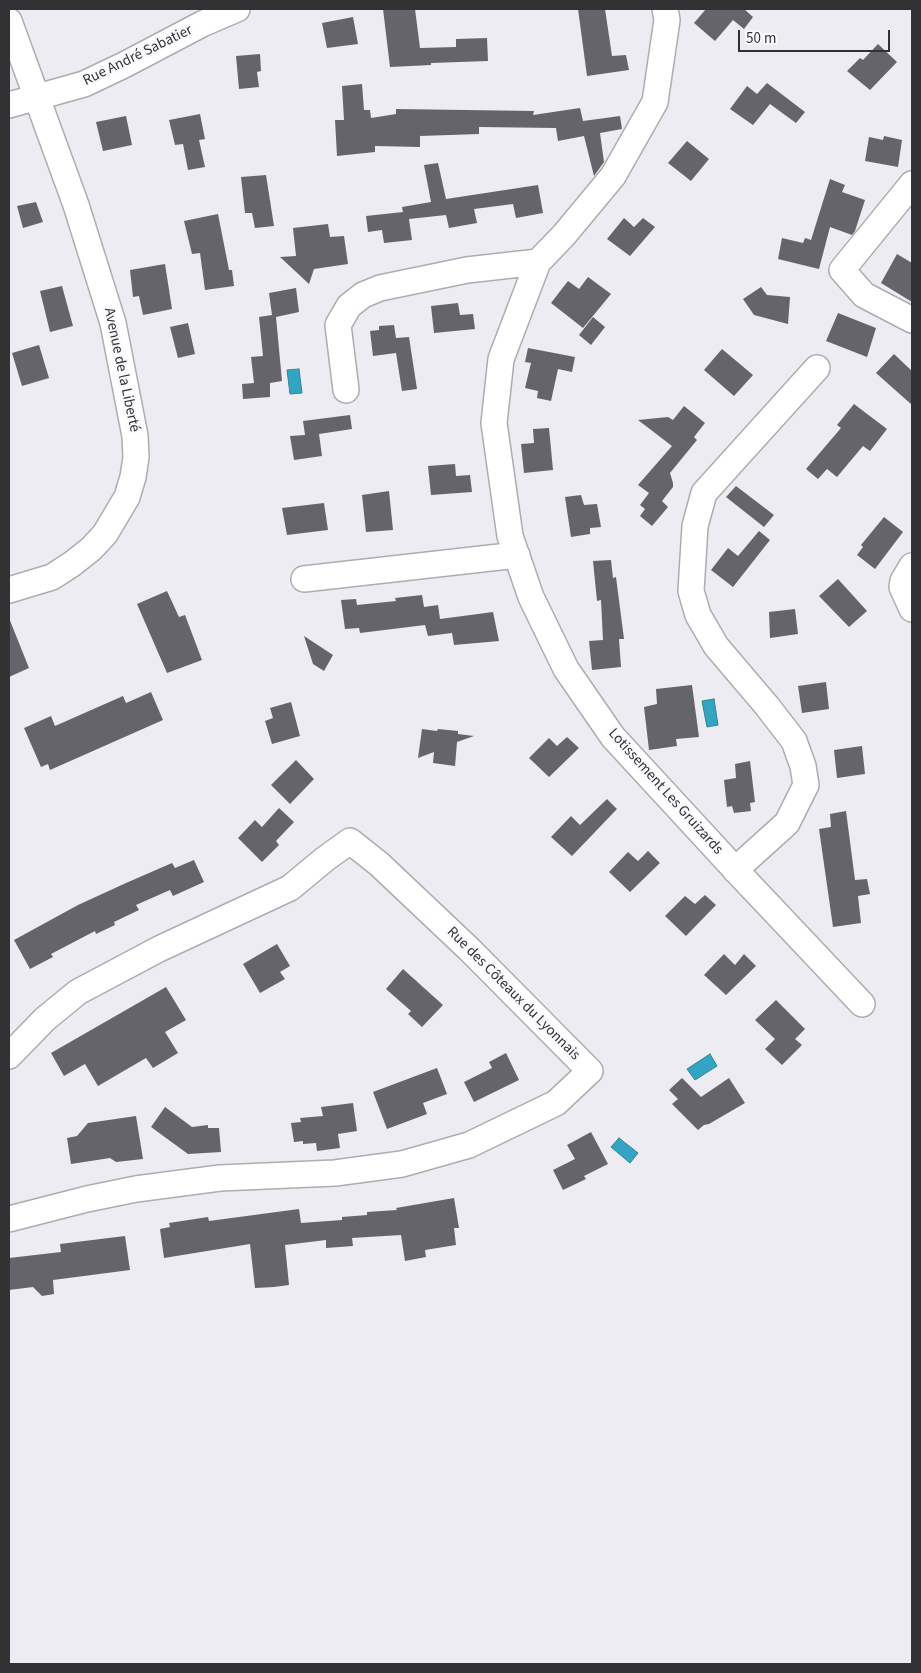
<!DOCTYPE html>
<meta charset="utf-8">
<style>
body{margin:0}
#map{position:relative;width:921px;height:1673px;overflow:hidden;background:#edecf3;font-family:"Source Sans 3",sans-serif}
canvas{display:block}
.frame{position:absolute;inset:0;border:10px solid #323235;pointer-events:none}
.scale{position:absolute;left:738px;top:30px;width:152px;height:22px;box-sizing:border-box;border:2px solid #323235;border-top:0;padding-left:6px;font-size:15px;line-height:18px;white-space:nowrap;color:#323235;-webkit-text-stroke:4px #fafafe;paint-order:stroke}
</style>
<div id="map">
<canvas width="921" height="1673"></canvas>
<div class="frame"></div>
<div class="scale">50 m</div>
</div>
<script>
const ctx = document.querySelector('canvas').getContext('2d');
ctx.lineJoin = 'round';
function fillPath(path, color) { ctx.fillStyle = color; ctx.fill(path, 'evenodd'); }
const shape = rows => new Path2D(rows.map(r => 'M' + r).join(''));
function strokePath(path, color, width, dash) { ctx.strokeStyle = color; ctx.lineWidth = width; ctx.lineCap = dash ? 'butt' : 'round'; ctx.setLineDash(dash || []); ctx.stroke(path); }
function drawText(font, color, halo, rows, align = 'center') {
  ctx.font = font + ' "Source Sans 3",sans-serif'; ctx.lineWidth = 5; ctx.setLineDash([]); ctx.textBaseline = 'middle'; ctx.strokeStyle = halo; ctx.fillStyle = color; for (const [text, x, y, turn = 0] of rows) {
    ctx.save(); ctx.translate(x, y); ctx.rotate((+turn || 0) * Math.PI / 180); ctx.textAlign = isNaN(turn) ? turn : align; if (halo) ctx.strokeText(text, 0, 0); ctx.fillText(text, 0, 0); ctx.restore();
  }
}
const water = shape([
 [299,369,302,393,290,394,287,370,299,369],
 [714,699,718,725,707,727,702,701,714,699],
 [710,1054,717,1066,695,1080,687,1069,710,1054],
 [619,1138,638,1153,630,1163,611,1147,619,1138]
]);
fillPath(water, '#33a5c2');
strokePath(water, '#338298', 1);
fillPath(shape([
 [383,9,415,9,420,48,456,47,456,39,487,38,488,61,431,63,431,65,390,67],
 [578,9,605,9,612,56,626,55,629,70,587,76],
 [706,9,744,9,753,17,744,29,733,20,715,41,694,23],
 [353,17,358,44,327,48,322,23],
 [878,44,897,62,870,90,847,71,860,58,863,60],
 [260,54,261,71,257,72,259,87,239,89,236,56],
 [767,83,805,112,796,123,770,104,753,125,730,109,747,86,757,94],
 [362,84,364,110,370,110,371,118,396,114,396,109,534,111,533,115,580,108,583,121,620,116,622,129,600,133,604,162,594,176,584,136,558,141,556,128,479,127,479,134,420,136,420,147,375,146,375,152,337,156,335,120,344,120,342,86],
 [200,114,205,139,199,140,205,167,188,170,183,144,175,145,169,120],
 [126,116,132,145,103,151,96,122],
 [884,136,902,140,898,167,865,161,869,137,883,140],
 [687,141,709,159,691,181,668,163],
 [438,163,446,199,538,185,543,213,516,218,513,204,474,209,477,223,449,228,446,215,409,219,412,240,384,243,382,230,368,232,366,216,403,212,402,207,431,202,424,165],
 [266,175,274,226,255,228,252,213,245,213,241,177],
 [830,179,845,185,842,192,865,200,855,231,852,235,830,227,819,269,778,259,782,238,803,243,805,238,811,240],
 [36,202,43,222,23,228,17,206],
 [218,214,229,270,232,270,234,286,205,290,200,253,192,254,184,221],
 [624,218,634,227,643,218,655,227,630,256,607,239],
 [328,224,330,237,344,236,348,264,314,269,309,284,280,257,296,256,293,228],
 [897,254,912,263,912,302,881,283],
 [165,264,172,309,143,315,139,296,133,297,130,270],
 [588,277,611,294,583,328,551,303,568,281,579,289],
 [62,286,73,326,50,332,40,291],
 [761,287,767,295,790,297,788,324,754,315,743,299],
 [296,288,299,312,276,317,282,381,270,383,270,397,243,399,242,384,254,383,251,357,263,356,259,317,272,315,269,293],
 [458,303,460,315,473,314,475,329,434,333,431,306],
 [838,313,876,328,867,357,826,341],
 [593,317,605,327,591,345,579,335],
 [188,323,195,354,178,358,170,327],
 [394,325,396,338,409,337,417,389,402,391,396,353,373,356,370,331,379,330,379,326],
 [39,345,49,378,22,386,12,353],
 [528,348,575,357,572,372,558,369,551,401,537,398,538,391,525,388,531,363,525,362],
 [722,349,753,375,734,396,704,370],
 [894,354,912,371,912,405,876,373],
 [854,404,887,429,870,451,863,446,837,477,827,469,818,479,806,469,841,428,837,425],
 [684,406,705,423,694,437,697,440,670,473,673,483,673,487,662,501,668,507,652,526,640,516,645,509,640,505,649,493,638,485,672,446,638,420,668,417,673,420],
 [350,415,352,429,319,434,322,456,294,460,290,436,305,435,303,421],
 [549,428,553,470,524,473,521,444,534,443,533,429],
 [455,464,456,476,470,475,472,492,431,495,428,466],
 [736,486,774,515,764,527,726,497],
 [389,491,393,530,366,532,362,495],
 [581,495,584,505,597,504,601,527,590,528,590,534,571,537,565,497],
 [324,503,328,530,287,535,282,508],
 [884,517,903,532,875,569,857,555,863,547,861,545],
 [759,531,770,540,733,587,711,570,728,548,738,556],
 [611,560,613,578,616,577,624,639,619,639,621,667,592,670,589,641,603,640,601,600,597,601,593,561],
 [838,579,867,611,849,627,819,596],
 [167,591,179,617,185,615,202,660,167,673,137,604],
 [422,595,424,607,438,605,440,619,493,612,499,641,454,645,452,633,428,636,425,625,360,633,359,628,345,629,341,600,356,599,357,605,396,601,395,598],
 [795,609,798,634,770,638,769,612],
 [9,618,29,668,9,677],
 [304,636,333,655,324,671,313,664],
 [826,682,829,709,802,713,798,686],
 [692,685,699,737,676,739,677,746,649,750,644,707,657,704,656,689],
 [151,692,163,720,50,770,48,764,41,767,24,728,51,716,55,726,123,696,126,703],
 [291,702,300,736,272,744,265,721,273,718,270,708],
 [422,729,437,731,438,729,458,731,458,734,474,736,457,742,455,766,433,763,434,752,418,758],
 [567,737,579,748,549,777,529,758,549,738,557,746],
 [862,746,865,774,837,778,834,750],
 [296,760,314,779,290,804,271,785],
 [750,761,755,802,750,803,751,811,734,813,732,806,727,807,724,780,736,778,735,764],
 [607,799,617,809,572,856,551,837,571,816,580,825],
 [279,808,294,822,276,841,279,845,262,862,238,838,255,820,262,827],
 [846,811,855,880,867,879,870,894,858,896,861,923,833,927,819,829,831,827,830,814],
 [648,851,660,863,630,892,609,872,628,852,638,861],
 [194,860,204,882,173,896,170,890,136,905,139,910,114,922,115,925,96,934,95,931,51,954,53,957,30,969,14,940,78,905,126,883,172,863,175,868],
 [705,895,716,905,686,936,665,916,685,896,695,904],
 [277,944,290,966,280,972,285,979,260,993,243,964],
 [724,954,735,965,744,954,756,966,726,995,704,975],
 [403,969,443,1005,422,1027,408,1014,411,1011,386,989],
 [166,987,186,1020,165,1032,178,1053,153,1068,146,1058,98,1086,85,1064,64,1076,51,1053],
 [776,1000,805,1029,795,1039,802,1045,782,1065,765,1049,775,1039,755,1020],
 [506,1053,519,1080,474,1102,464,1082,492,1068,489,1062],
 [437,1068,447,1094,423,1103,427,1114,387,1129,373,1092],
 [682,1078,701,1097,729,1078,745,1103,709,1124,704,1125,698,1130,672,1104,678,1099,669,1090],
 [353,1103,357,1131,338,1134,340,1148,317,1151,316,1143,303,1144,303,1141,294,1142,291,1123,301,1122,300,1118,323,1116,321,1107],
 [165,1107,192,1127,208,1125,208,1128,219,1128,221,1152,188,1154,151,1127],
 [136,1116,143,1159,116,1162,110,1158,71,1164,67,1138,77,1136,88,1123],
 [591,1132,608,1164,584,1176,586,1179,563,1190,553,1170,575,1159,567,1145],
 [454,1198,459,1228,454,1228,456,1245,425,1250,426,1257,405,1261,401,1235,352,1238,353,1246,326,1248,326,1240,285,1245,289,1285,274,1287,255,1288,250,1244,164,1258,160,1229,170,1227,169,1223,208,1217,209,1221,299,1209,301,1223,342,1220,342,1217,367,1215,367,1212,397,1210,396,1208],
 [125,1236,130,1270,53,1280,54,1294,42,1296,33,1287,9,1290,9,1258,61,1252,60,1244]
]), '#65646a');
const minor = shape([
 [665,9,667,20,655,102,613,176,564,235,538,262,501,359,494,423,510,536,531,597,566,669,613,737,743,878,862,1004],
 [9,21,76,205,113,323,135,436,136,457,133,477,127,497,105,534,91,549,72,564,52,577,9,590],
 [9,105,84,84,124,65,202,24,237,9],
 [912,184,842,270,864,295,912,320],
 [346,390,338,325,349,306,363,295,380,288,467,270,538,262],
 [912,566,903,581,902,587,912,609],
 [304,579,517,555],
 [735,870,787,823,806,785,803,766,794,741,767,706,716,646,698,615,691,591,695,526,704,493,817,368],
 [9,1056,45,1019,78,992,159,949,290,888,325,859,350,841,379,864,470,950,590,1071,556,1103,469,1145,402,1164,335,1173,220,1178,136,1189,87,1199,9,1219]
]);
strokePath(minor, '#adacb2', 28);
strokePath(minor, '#fff', 25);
drawText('15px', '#323235', '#fafafe', [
 ["Rue André Sabatier",138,56,-26],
 ["Avenue de la Liberté",121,370,78],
 ["Lotissement Les Gruizards",665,792,48],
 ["Rue des Côteaux du Lyonnais",513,994,45]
]);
</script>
